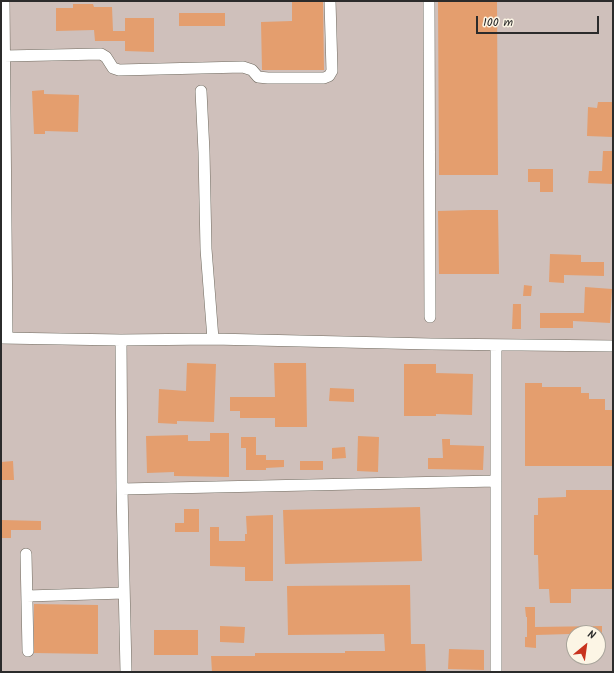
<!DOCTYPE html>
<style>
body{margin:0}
#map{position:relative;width:614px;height:673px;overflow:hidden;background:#f0e1c2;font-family:Kalam,sans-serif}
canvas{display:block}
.frame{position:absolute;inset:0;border:2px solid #2b2b2b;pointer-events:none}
.north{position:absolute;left:566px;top:625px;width:40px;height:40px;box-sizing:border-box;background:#fcf5e5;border:1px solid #a8a49b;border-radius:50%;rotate:29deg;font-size:11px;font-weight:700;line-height:16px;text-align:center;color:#2b2b2b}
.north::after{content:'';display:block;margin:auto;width:14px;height:18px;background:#c8321e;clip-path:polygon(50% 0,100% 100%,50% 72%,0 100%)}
.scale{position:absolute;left:476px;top:16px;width:123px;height:18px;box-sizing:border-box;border:2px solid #2b2b2b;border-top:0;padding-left:5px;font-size:12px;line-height:14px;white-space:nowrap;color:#2b2b2b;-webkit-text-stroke:3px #fcf5e5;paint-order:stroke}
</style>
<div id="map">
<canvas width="614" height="673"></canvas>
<div class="frame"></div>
<div class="north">N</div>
<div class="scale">100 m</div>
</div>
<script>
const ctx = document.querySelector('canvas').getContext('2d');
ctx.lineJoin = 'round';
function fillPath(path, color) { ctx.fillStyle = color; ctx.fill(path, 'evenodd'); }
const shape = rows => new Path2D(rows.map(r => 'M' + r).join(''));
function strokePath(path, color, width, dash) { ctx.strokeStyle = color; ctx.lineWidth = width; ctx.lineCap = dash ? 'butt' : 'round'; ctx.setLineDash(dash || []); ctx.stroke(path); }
fillPath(shape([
 [1,1,613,1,613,672,1,672],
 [574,633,598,633,598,657,574,657]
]), '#cfc0bb');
fillPath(shape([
 [292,1,323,1,324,70,262,70,261,22,292,21],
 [438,1,497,1,498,175,439,175],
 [73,4,93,4,94,7,112,7,113,31,125,31,125,18,154,18,154,52,125,51,125,41,95,41,94,30,56,31,56,8,73,8],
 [179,13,225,13,225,26,179,26],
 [44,90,44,94,79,95,78,132,45,131,45,134,34,134,32,91],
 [598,102,613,102,613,137,587,136,588,107,597,108],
 [603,151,613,151,613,184,588,183,589,171,602,171],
 [528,169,553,169,553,192,540,192,540,182,528,182],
 [472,210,498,210,499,274,439,274,438,211],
 [550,254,581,255,581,262,604,262,604,276,564,275,564,283,549,282],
 [524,285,532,286,531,296,523,296],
 [585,287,612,289,610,323,573,321,573,328,540,328,540,313,584,313],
 [513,304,521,304,521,329,512,329],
 [187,363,216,364,214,422,177,421,177,424,158,423,159,389,186,391],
 [274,363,306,363,307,427,275,427,275,418,240,418,240,411,230,411,230,397,275,397],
 [404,364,436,364,436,373,473,374,472,415,436,414,436,416,404,416],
 [525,383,542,383,542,387,581,387,581,393,589,393,589,399,605,399,605,410,613,410,613,466,525,466],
 [330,388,354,389,354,402,329,401],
 [210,433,229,433,229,477,174,476,174,472,147,473,146,436,188,435,188,441,210,441],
 [358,436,379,437,378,472,357,471],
 [241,437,256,437,256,455,266,455,266,460,284,460,284,467,266,468,266,470,246,470,246,448,241,448],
 [442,439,450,439,450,445,484,446,483,470,428,469,428,458,443,458],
 [345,447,346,458,332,459,332,448],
 [13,461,14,480,1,480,1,462],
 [300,461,323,461,323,470,300,470],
 [566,490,613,490,613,589,571,589,571,603,550,603,549,589,539,589,538,555,534,555,534,515,538,515,538,498,566,497],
 [420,507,422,561,285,564,283,510],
 [184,509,199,509,199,532,175,532,175,523,184,523],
 [273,515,273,581,245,581,245,567,210,566,210,527,219,527,219,541,245,541,245,534,247,534,246,516],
 [1,520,41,521,41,530,11,530,11,538,1,538],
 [410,585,411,644,425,644,426,672,212,672,211,656,255,656,255,653,345,653,345,651,385,651,384,634,288,635,287,586],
 [34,604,98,605,98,654,34,653],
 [525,607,535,607,535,627,602,626,602,633,536,635,536,648,525,647,525,637,527,637,527,617,526,617],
 [220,626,245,627,244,643,220,642],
 [154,630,198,630,198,655,154,655],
 [449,649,484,650,484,670,448,669]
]), '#e49e6e');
const minor = shape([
 [4,1,7,338],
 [429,1,430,317],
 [4,56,101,54,106,57,113,68,119,70,243,67,252,70,258,77,268,78,324,78,329,76,332,71,330,1],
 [201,91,204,152,206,249,213,339],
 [1,338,121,340,213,339,431,344,613,346],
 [121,340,122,489,126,672],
 [496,345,496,672],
 [122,489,496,481],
 [26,554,28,651],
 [27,596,124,593]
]);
strokePath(minor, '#706b60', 12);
strokePath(minor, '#fff', 11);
</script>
